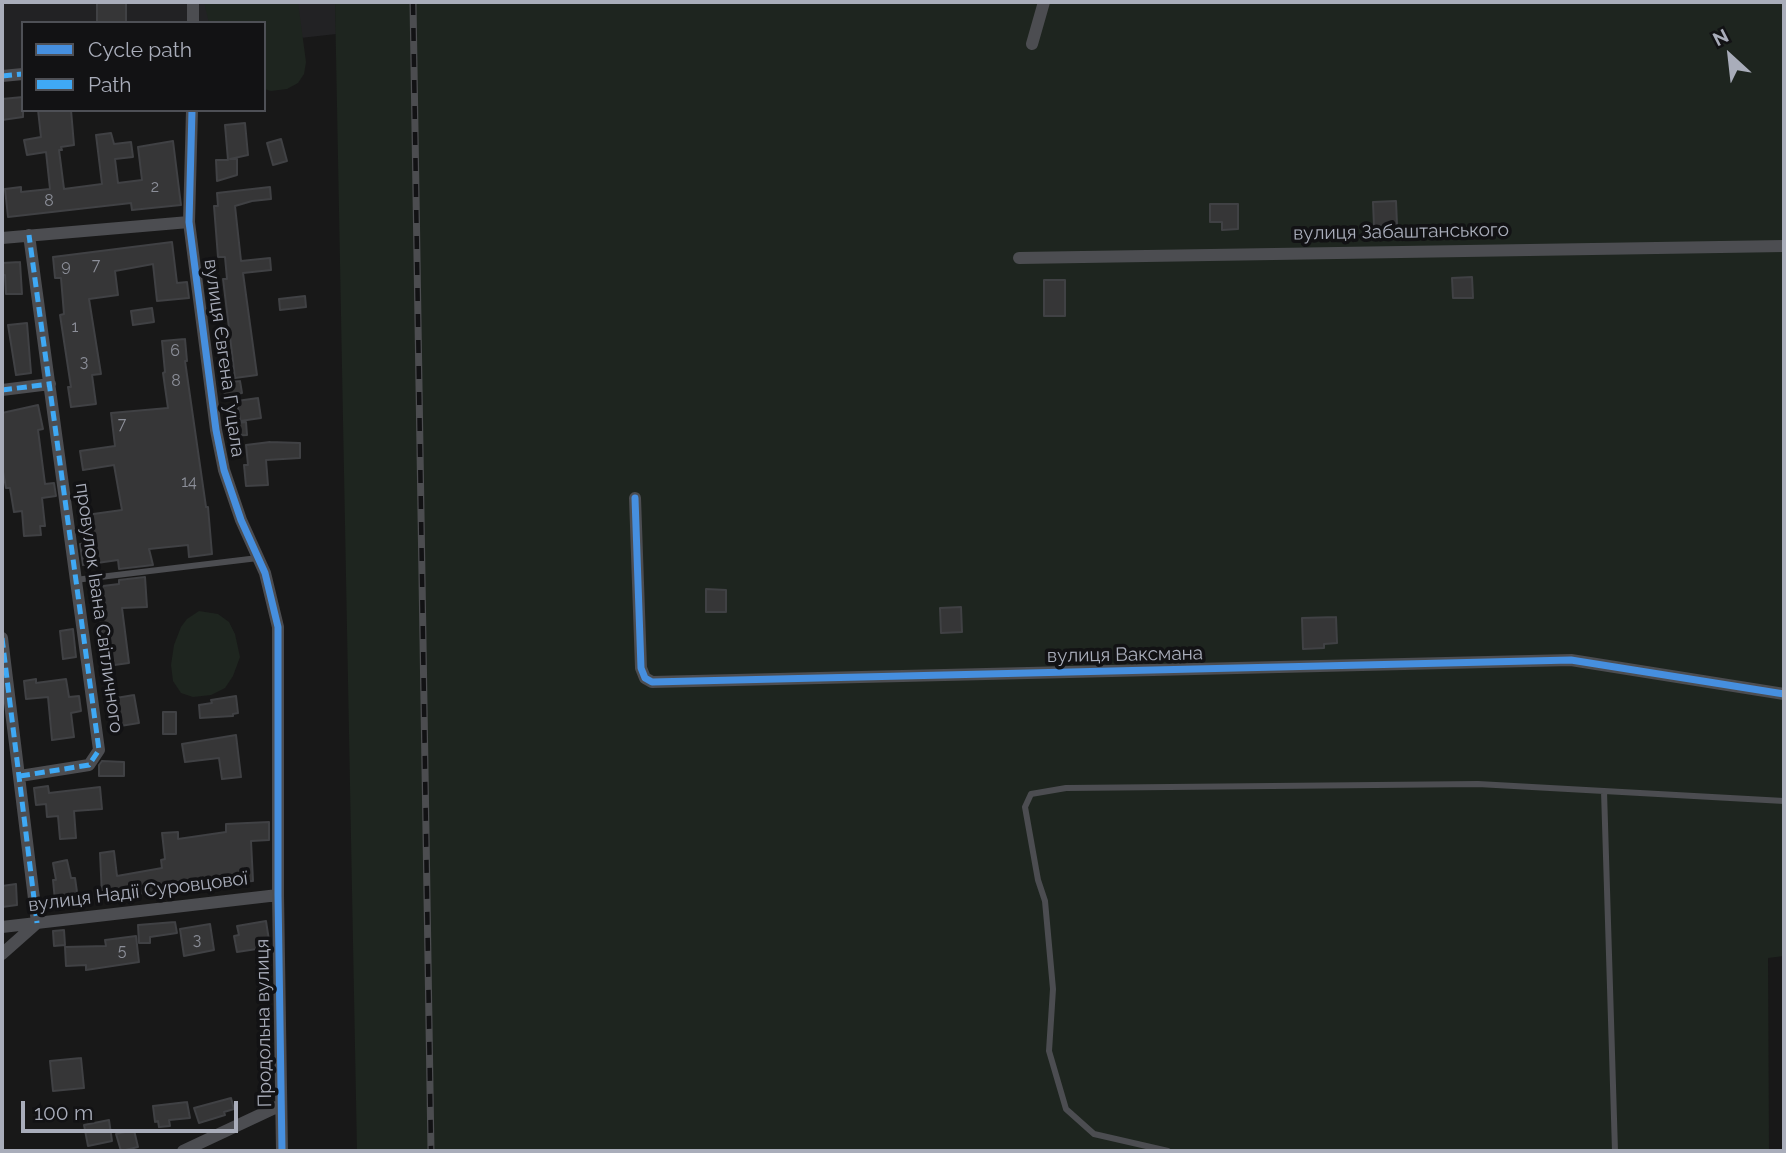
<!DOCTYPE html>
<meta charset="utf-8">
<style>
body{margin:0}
#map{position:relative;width:1786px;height:1153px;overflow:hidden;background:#181818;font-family:Raleway,sans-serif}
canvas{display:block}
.frame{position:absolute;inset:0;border:4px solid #a9adba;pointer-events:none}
.legend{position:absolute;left:21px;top:21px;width:245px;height:91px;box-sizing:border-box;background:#121214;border:2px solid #4e5056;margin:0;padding:9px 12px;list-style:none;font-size:21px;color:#a9adba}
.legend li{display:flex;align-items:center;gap:14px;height:35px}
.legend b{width:35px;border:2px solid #4e5056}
.north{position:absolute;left:1695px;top:21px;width:70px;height:70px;-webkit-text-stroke:5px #121214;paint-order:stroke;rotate:333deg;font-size:19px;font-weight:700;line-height:28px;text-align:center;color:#a9adba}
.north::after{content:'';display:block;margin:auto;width:24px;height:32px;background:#a9adba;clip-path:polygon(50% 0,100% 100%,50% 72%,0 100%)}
.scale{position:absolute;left:21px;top:1101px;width:217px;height:32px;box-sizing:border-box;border:4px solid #a9adba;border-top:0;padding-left:9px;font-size:21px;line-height:24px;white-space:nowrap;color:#a9adba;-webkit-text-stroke:5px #121214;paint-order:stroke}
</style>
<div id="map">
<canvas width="1786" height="1153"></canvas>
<div class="frame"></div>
<ul class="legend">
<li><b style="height:9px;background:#468fdf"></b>Cycle path</li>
<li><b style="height:9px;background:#3fa9f5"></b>Path</li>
</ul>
<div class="north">N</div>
<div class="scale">100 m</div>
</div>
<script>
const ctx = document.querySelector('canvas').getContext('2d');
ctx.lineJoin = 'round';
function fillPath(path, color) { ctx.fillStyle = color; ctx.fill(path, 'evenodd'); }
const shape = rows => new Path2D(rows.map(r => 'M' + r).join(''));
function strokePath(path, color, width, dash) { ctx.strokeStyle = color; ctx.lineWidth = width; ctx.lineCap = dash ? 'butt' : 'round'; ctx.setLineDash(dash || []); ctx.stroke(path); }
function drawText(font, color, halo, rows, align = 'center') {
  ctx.font = font + ' Raleway,sans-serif'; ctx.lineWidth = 7; ctx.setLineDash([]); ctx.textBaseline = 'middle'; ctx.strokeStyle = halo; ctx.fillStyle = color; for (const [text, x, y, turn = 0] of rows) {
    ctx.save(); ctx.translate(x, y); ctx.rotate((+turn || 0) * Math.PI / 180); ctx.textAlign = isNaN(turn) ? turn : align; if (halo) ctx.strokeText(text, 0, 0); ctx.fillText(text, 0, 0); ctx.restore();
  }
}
fillPath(shape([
 [2,2,335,2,336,34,264,42,264,23,23,23,23,70,2,73]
]), '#222224');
fillPath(shape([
 [204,2,298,2,306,62,304,74,298,83,287,89,271,91,264,89,264,23,209,23],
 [335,2,1784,2,1784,956,1768,958,1769,1151,357,1151],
 [199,611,218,614,229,622,235,634,240,657,233,676,225,688,211,695,193,697,181,693,173,681,171,665,174,645,181,627,187,619]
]), '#1e251f');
const building = shape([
 [97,2,126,2,126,23,97,23,97,2],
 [23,97,23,117,2,120,2,99,23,97],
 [38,110,71,110,74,145,61,147,62,150,59,150,64,189,102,184,96,135,111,133,114,144,131,142,133,157,115,159,118,183,142,180,138,147,173,141,181,205,132,210,131,203,8,217,5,189,21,187,21,192,50,189,46,152,27,155,24,140,41,137,38,110],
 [245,123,248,155,230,159,237,159,237,175,217,181,216,160,228,160,225,125,245,123],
 [281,139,287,161,273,165,267,143,281,139],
 [270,187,271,199,252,201,235,206,241,261,270,258,271,270,243,273,257,375,235,378,223,279,227,279,225,257,218,257,214,206,218,206,217,193,270,187],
 [1396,201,1397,225,1374,226,1373,202,1396,201],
 [1210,204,1238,204,1238,229,1222,230,1222,222,1210,222,1210,204],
 [172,242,177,283,187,282,189,298,157,301,153,264,115,271,118,295,89,299,101,374,92,375,96,404,71,407,68,387,71,387,60,315,64,314,61,278,55,278,53,257,172,242],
 [20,262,22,294,6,294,5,275,2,275,2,263,20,262],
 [1472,277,1473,298,1453,298,1452,278,1472,277],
 [1044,280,1065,280,1065,316,1044,316,1044,280],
 [305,296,306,307,280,310,279,299,305,296],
 [152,308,154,322,133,325,131,311,152,308],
 [27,323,31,373,16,375,8,325,27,323],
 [185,339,187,361,185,361,206,507,208,507,212,554,189,557,188,545,149,549,153,565,119,569,118,560,83,565,80,544,89,543,86,515,122,510,114,465,83,470,80,451,115,446,111,413,168,408,163,373,165,372,162,341,185,339],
 [240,381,242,393,225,396,223,383,240,381],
 [258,398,261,418,240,421,237,401,258,398],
 [38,405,43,429,38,430,45,484,54,483,56,496,42,498,45,526,40,526,41,535,24,536,22,511,14,512,10,488,6,488,2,466,2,413,38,405],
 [246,422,247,435,230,436,229,424,246,422],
 [270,442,300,443,300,458,266,460,268,485,246,486,244,465,248,465,246,445,270,442],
 [145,577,147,607,122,608,129,663,107,666,95,587,119,584,119,580,145,577],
 [706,589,726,590,726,612,706,612,706,589],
 [961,607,962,632,941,633,940,608,961,607],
 [1336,617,1337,643,1324,644,1324,648,1303,649,1302,618,1336,617],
 [73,629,76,657,63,659,60,631,73,629],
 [36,679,36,683,66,679,69,697,79,696,81,711,71,713,74,737,52,740,48,697,26,699,24,681,36,679],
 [134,695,139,723,114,727,110,699,134,695],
 [236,696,238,713,233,714,233,716,200,718,199,705,212,703,211,700,236,696],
 [163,712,176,712,176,734,163,734,163,712],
 [236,735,241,777,222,779,219,758,185,762,182,744,236,735],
 [102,761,124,762,124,776,99,776,99,765,102,761],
 [48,786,49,793,100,787,102,809,74,811,76,838,60,839,58,816,47,817,46,804,36,805,34,788,48,786],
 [269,822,269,840,251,841,253,881,184,886,185,888,166,891,165,890,130,895,102,896,100,853,114,851,117,876,162,868,161,860,165,859,162,833,178,832,178,839,226,832,226,824,269,822],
 [67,860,71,878,75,878,78,899,55,901,53,880,56,880,53,863,67,860],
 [16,884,17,905,2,907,2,886,16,884],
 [266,921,270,947,237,952,234,936,239,935,237,926,266,921],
 [175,922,177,933,150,937,150,943,139,943,138,925,175,922],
 [210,924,214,950,184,956,180,929,210,924],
 [64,930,65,945,54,946,53,931,64,930],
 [136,936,139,962,86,970,86,965,66,966,65,947,106,946,105,940,136,936],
 [81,1058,84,1088,53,1091,50,1061,81,1058],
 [231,1098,234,1109,224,1112,225,1115,199,1123,194,1108,231,1098],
 [187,1102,190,1118,169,1120,170,1126,159,1127,158,1121,155,1122,153,1106,187,1102],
 [109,1120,112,1141,88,1146,84,1125,109,1120],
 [134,1130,138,1147,121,1151,116,1134,134,1130]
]);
fillPath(building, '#363637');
strokePath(building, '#404144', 2);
strokePath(shape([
 [75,580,258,558],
 [1168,1151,1094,1134,1066,1109,1049,1051,1053,989,1045,901,1038,880,1025,807,1031,794,1066,788,1478,784,1604,791],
 [1615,1151,1604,791,1784,801]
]), '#4c4d51', 6);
strokePath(shape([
 [193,2,193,23],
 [1032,44,1044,2],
 [2,76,23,74],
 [192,110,189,222,216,430,224,470,241,520,265,573,278,627,278,895,282,1151],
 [2,238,189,222],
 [1019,258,1784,246],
 [2,390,50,384],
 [635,498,641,668,645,678,652,682,1571,660,1784,694],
 [2,638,37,923,2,954],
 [20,776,89,765,99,750,29,235],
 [2,927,278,895],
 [183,1151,281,1105]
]), '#4c4d51', 12);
const rail = shape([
 [413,2,431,1151]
]);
strokePath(rail, '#4c4d50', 7);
strokePath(rail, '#121214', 4.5, [13]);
strokePath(shape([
 [2,76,23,74],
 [2,390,50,384],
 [2,638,37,923],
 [20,776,89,765,99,750,29,235]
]), '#3fa9f5', 5, [10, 5]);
strokePath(shape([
 [192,110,189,222,216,430,224,470,241,520,265,573,278,627,278,895,282,1151],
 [635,498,641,668,645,678,652,682,1571,660,1784,694]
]), '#468fdf', 7);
drawText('16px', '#8c8f99', null, [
 ["2",155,187],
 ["8",49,201],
 ["7",96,265],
 ["9",66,266],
 ["1",75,327],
 ["6",175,351],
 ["3",84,362],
 ["8",176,381],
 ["7",122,424],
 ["14",189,482],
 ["3",197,940],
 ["5",122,951]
]);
drawText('19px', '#a9adba', '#121214', [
 ["вулиця Забаштанського",1401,232,-1],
 ["вулиця Євгена Гуцала",224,358,82],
 ["провулок Івана Світличного",99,608,82],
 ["вулиця Ваксмана",1125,655,-1],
 ["вулиця Надії Суровцової",138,892,-7],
 ["Продольна вулиця",264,1023,-91]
]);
</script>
